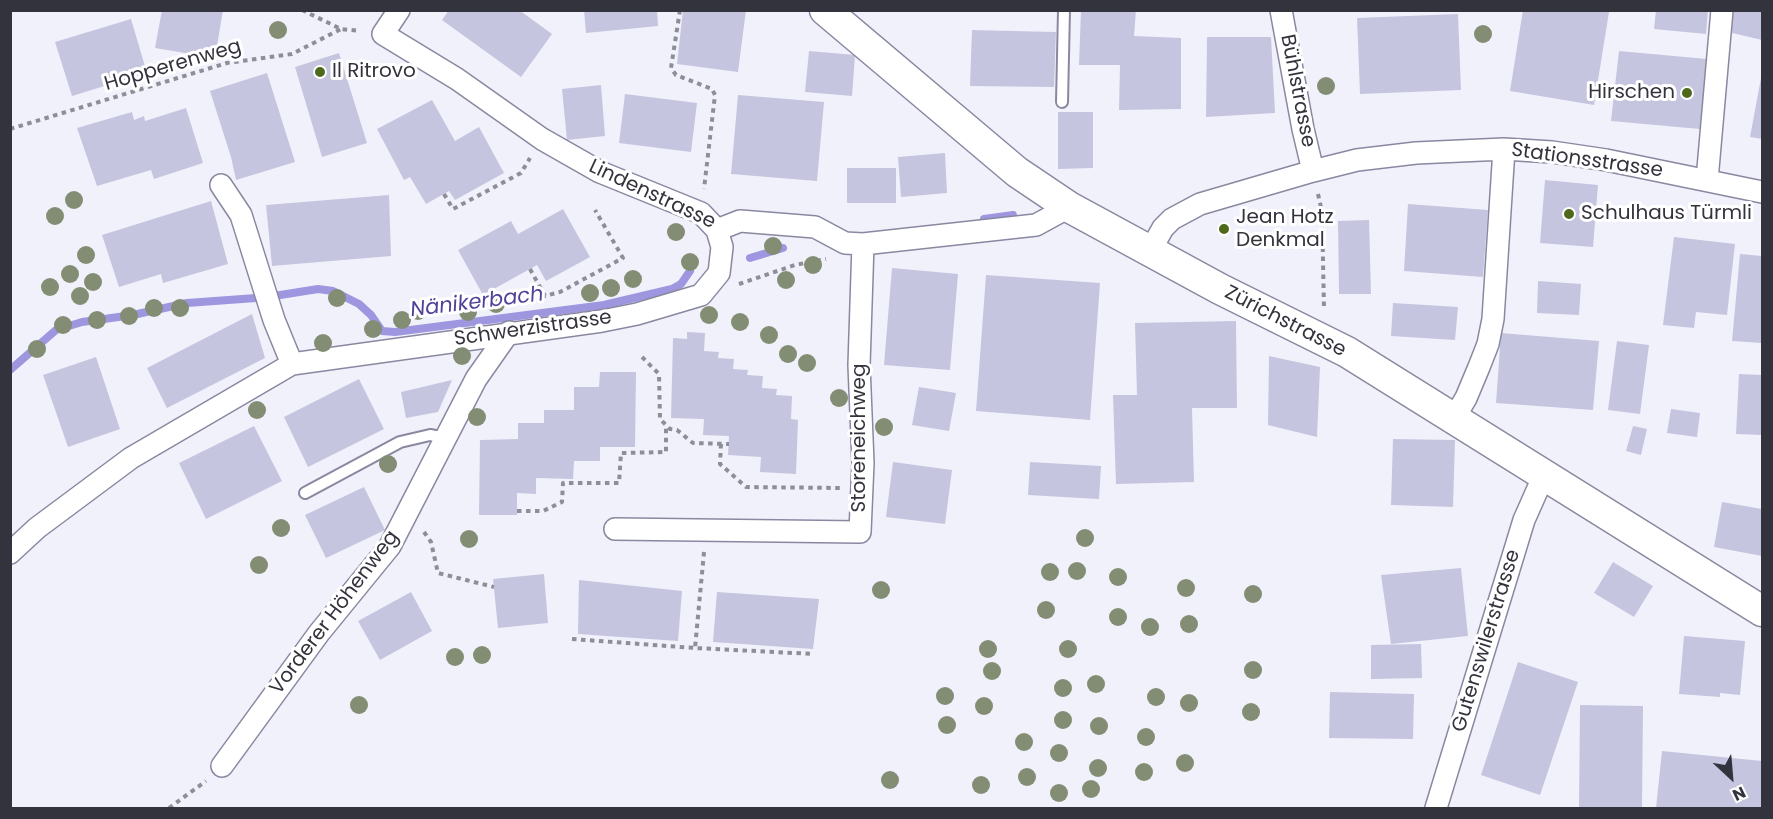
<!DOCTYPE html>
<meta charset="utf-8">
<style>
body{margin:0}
#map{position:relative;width:1773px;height:819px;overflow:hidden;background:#f1f1fc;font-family:Poppins,sans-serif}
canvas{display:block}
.frame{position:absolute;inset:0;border:12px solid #33333d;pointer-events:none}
.north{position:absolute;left:1701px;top:747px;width:60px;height:60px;-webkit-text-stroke:4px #fff;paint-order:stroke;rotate:154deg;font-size:16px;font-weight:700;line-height:24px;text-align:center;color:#33333d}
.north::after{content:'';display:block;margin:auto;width:21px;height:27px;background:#33333d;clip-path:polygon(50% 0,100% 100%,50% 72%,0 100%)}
</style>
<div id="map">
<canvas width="1773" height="819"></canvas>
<div class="frame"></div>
<div class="north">N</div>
</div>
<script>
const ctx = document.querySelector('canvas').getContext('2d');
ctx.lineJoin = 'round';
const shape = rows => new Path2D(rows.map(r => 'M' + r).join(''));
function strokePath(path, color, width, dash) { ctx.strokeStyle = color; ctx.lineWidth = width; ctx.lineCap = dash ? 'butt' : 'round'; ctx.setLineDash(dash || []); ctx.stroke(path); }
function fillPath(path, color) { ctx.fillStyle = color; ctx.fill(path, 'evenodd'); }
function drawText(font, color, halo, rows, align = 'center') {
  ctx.font = font + ' Poppins,sans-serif'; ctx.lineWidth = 6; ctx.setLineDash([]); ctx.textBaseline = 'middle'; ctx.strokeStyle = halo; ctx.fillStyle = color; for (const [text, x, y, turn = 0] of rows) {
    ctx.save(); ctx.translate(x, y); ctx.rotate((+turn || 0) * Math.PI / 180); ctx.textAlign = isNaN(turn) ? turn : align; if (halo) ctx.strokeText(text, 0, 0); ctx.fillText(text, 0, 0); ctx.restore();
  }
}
strokePath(shape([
 [984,219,1013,215],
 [750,258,783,248],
 [274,296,318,289,333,291,359,304,371,315,382,331,395,332,604,305,672,289,681,284,690,271],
 [10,370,56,330,82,322,133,315,187,303,256,298]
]), '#9e97e0', 8);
fillPath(shape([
 [162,10,223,10,215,58,155,48],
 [449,10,519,10,552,34,521,77,442,20],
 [584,10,657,10,658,26,586,33],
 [683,10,746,10,738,72,677,64],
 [1081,10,1136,10,1134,36,1181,38,1181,109,1119,110,1120,65,1079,65],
 [1523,10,1609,12,1594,105,1510,91],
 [1656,10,1708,10,1706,34,1654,29],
 [1733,10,1762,10,1762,40,1728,32],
 [1458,14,1461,90,1360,94,1357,18],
 [131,19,147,73,72,96,55,42],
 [972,30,1056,32,1054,87,970,86],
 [1207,37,1271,37,1275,113,1206,117],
 [809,51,855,55,852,96,805,92],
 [1619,51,1707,59,1700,129,1611,121],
 [339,53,367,143,322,157,295,67],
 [267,73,295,162,236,180,231,157,210,91],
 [1761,78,1762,78,1762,139,1750,137],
 [601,85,605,136,567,140,562,89],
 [625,94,697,103,691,152,619,143],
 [738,95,824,102,817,181,731,174],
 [432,100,455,141,479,127,504,173,455,200,449,191,426,204,410,177,404,180,377,129],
 [186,108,203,163,154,179,151,170,97,186,77,128,132,112,134,120,144,116,145,121],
 [1058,112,1093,112,1093,168,1058,169],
 [945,153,947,193,901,197,898,157],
 [847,168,896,168,896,203,847,203],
 [1545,180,1598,185,1593,247,1540,243],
 [389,195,391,256,272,266,266,205],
 [211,201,228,264,163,283,161,274,119,287,102,235],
 [1408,204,1488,210,1483,277,1404,271],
 [563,209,590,257,546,281,537,265,483,295,458,250,511,221,518,234],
 [1369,220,1371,294,1339,294,1338,221],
 [1674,237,1735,244,1727,315,1696,312,1694,328,1663,325],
 [1740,254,1762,256,1762,343,1732,341],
 [892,268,958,274,950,370,884,365],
 [986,275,1100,283,1090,420,976,411],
 [1538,281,1581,284,1579,315,1537,313],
 [1393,303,1458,307,1455,340,1391,336],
 [252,314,265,358,167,408,147,368],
 [1236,321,1237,408,1192,408,1194,482,1116,484,1113,395,1137,395,1135,323],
 [687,332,705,333,704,351,719,352,718,358,734,359,733,369,748,370,747,375,763,376,762,388,777,389,776,395,792,396,791,419,798,420,796,474,760,472,761,457,728,455,729,436,703,435,704,419,671,418,673,338,687,339],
 [1501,333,1599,341,1593,410,1496,403],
 [1617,341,1649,345,1640,414,1608,410],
 [1269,356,1320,367,1317,437,1268,425],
 [96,357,120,429,68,447,43,375],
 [600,372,636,372,635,447,600,447,600,461,574,461,573,479,536,478,536,494,517,493,517,515,479,515,480,440,518,439,518,423,544,423,544,410,574,410,574,387,599,387],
 [1739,374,1762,375,1762,435,1736,434],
 [359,379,384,429,308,467,284,417],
 [452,380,438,412,406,418,401,392],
 [919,387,956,393,949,431,912,425],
 [1671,409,1700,413,1697,437,1667,433],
 [254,426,282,481,206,519,179,463],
 [1633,426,1647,429,1641,455,1626,451],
 [1393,439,1455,440,1453,507,1391,505],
 [893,462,952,470,945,524,886,517],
 [1030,462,1101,466,1099,499,1028,495],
 [364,487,385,530,326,558,305,515],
 [1722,502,1762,509,1762,556,1714,547],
 [1613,562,1653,586,1634,617,1594,593],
 [1461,568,1468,636,1391,644,1381,575],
 [544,574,548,623,498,628,493,579],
 [579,580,682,591,678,641,578,634],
 [411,592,432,631,380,660,358,621],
 [717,592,819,599,813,649,713,642],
 [1684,636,1745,641,1740,695,1720,693,1720,697,1679,694],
 [1421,644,1422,678,1371,679,1371,645],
 [1518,662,1578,682,1540,795,1481,775],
 [1330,692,1414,694,1413,739,1329,738],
 [1580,705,1643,706,1642,808,1579,808],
 [1662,751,1762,761,1762,808,1656,808]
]), '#c6c5df');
const service = shape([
 [1062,102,1064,10],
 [305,493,400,442,430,435,446,438]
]);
const minor = shape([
 [1281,10,1303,129,1313,171],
 [1707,180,1722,10],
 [221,185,241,215,274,320,292,364],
 [717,230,740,221,815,227,845,243,863,244,1036,225,1069,207],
 [1150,251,1163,228,1172,219,1200,204,1313,171,1357,160,1416,153,1504,149,1552,152,1606,160,1762,192],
 [1454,418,1466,398,1479,367,1488,344,1493,319,1504,149],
 [615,529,860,532,863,463,859,365,863,244],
 [10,553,37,528,131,458,292,364,602,321,637,314,701,295,719,273,722,247,717,230,701,213,600,172,542,139,457,79,383,34,399,10],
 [222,766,319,633,390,546,476,379,509,332],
 [1436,808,1524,520,1544,475]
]);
const secondary = shape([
 [825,10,1017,172,1069,207,1220,289,1347,352,1762,611]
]);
strokePath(service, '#8988a0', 14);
strokePath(minor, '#8988a0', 24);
strokePath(secondary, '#8988a0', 33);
strokePath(shape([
 [302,10,341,29,360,31],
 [680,10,671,68,676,75,712,89,715,95,704,189],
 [10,129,227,63,292,54,341,29],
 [444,194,453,209,521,173,530,158],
 [1318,194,1322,212,1324,309],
 [530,269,545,296,560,292,623,258,595,210],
 [739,284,795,265,826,259],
 [642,357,659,374,660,419,670,429,677,430,693,443,729,444],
 [721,444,720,464,746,487,840,488],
 [517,511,543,511,562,502,563,483,619,483,621,453,666,452,666,425],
 [424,532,431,542,438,573,494,587],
 [704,552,695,648,814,654],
 [572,639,695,648],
 [169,808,206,781]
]), '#8e8e98', 4, [4.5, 4.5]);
strokePath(service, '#fff', 10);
strokePath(minor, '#fff', 21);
strokePath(secondary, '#fff', 30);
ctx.fillStyle = '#838d73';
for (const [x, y] of [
 [278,30],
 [1483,34],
 [1326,86],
 [74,200],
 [55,216],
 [676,232],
 [773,246],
 [86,255],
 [690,262],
 [813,265],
 [70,274],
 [633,279],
 [786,280],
 [93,282],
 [50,287],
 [611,288],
 [590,293],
 [80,296],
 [337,298],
 [496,304],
 [154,308],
 [180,308],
 [418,311],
 [468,312],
 [709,315],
 [129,316],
 [97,320],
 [402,320],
 [740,322],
 [63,325],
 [373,329],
 [769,335],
 [323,343],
 [37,349],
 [788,354],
 [462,356],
 [807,363],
 [839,398],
 [257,410],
 [477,417],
 [884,427],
 [388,464],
 [281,528],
 [1085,538],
 [469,539],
 [259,565],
 [1077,571],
 [1050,572],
 [1118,577],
 [1186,588],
 [881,590],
 [1253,594],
 [1046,610],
 [1118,617],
 [1189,624],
 [1150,627],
 [988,649],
 [1068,649],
 [482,655],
 [455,657],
 [1253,670],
 [992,671],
 [1096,684],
 [1063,688],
 [945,696],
 [1156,697],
 [1189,703],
 [359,705],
 [984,706],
 [1251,712],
 [1063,720],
 [947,725],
 [1099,726],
 [1146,737],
 [1024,742],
 [1059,753],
 [1185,763],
 [1098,768],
 [1144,772],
 [1027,777],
 [890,780],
 [981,785],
 [1091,789],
 [1059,793]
]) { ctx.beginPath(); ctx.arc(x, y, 9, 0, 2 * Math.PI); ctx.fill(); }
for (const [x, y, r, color] of [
 [320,72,6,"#4e691c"],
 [1687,93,6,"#4e691c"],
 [1569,214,6,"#4e691c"],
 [1224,229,6,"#4e691c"]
]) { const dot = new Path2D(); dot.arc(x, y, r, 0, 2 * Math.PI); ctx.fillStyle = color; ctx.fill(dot); strokePath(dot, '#fff', 2); }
drawText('20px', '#33333d', '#fff', [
 ["Hopperenweg",173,66,-16],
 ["Bühlstrasse",1297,91,79],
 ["Stationsstrasse",1587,161,8],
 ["Lindenstrasse",652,195,25],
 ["Zürichstrasse",1285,322,27],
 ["Schwerzistrasse",533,329,-8],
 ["Storeneichweg",860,438,-90],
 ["Vorderer Höhenweg",335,613,-53],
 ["Gutenswilerstrasse",1487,641,-73]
]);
drawText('20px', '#33333d', '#fff', [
 ["Il Ritrovo",332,72],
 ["Hirschen",1675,93,"right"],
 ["Schulhaus Türmli",1581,214],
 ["Jean Hotz",1236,218],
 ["Denkmal",1236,241]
], 'left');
drawText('italic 21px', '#504298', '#fff', [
 ["Nänikerbach",477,303,-7]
]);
</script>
